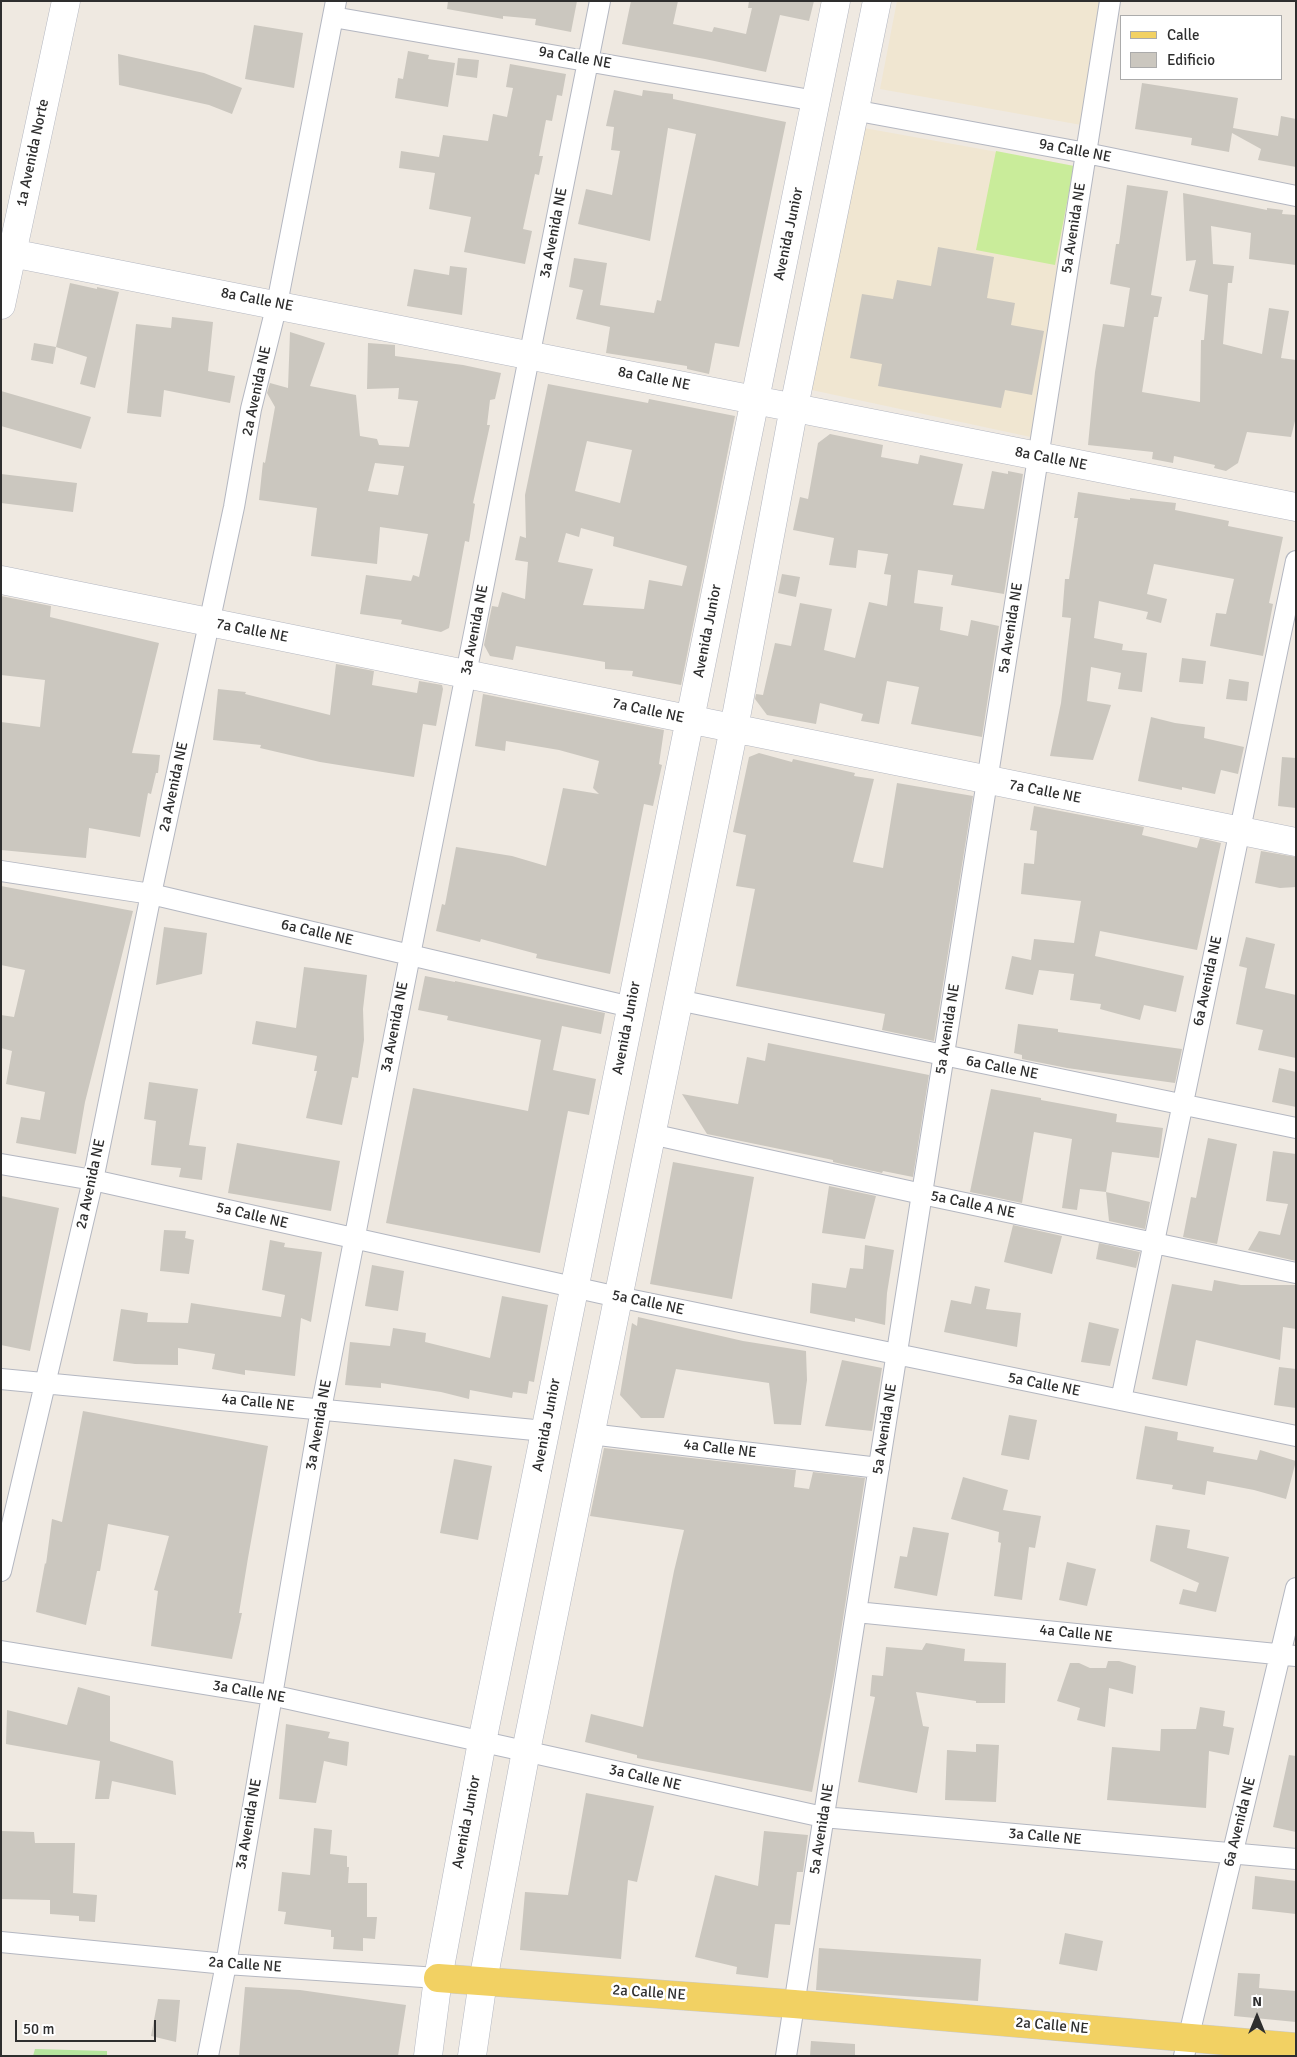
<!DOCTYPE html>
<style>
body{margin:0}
#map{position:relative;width:1297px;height:2057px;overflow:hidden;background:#efe9e1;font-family:Signika,sans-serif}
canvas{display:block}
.frame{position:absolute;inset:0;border:2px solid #2e2e2e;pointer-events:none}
.legend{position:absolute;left:1120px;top:15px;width:162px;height:65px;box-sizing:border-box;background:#fff;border:1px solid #ababab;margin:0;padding:6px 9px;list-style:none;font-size:15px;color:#2e2e2e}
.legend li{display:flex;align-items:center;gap:10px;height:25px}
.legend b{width:25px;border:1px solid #ababab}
.north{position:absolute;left:1232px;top:1992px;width:50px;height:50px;-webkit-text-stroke:4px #fff;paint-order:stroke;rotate:0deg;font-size:14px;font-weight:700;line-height:20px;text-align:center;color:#2e2e2e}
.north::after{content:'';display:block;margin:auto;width:18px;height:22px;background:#2e2e2e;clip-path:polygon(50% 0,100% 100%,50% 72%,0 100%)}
.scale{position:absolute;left:15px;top:2020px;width:141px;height:22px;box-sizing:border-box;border:2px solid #2e2e2e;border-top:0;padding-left:6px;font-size:15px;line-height:18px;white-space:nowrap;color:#2e2e2e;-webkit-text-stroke:4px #fff;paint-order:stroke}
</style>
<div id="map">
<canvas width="1297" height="2057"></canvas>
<div class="frame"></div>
<ul class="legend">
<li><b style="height:6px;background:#f2d163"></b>Calle</li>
<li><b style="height:14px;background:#cbc7bf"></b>Edificio</li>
</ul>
<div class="north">N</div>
<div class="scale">50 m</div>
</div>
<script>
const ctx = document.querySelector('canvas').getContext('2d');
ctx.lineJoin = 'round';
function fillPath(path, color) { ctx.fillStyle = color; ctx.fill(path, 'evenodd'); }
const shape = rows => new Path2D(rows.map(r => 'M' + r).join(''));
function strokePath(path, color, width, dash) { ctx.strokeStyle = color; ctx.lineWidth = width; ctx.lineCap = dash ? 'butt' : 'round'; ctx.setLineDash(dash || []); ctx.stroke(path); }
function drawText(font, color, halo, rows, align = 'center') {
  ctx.font = font + ' Signika,sans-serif'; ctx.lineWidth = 5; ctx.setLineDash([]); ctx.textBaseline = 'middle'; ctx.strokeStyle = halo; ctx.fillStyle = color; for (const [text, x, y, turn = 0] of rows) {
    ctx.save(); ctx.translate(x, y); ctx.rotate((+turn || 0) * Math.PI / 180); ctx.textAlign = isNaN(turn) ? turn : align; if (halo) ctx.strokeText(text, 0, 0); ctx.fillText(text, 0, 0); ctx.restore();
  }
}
fillPath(shape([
 [897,1,1110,1,1087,126,880,89],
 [864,128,1092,169,1040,439,807,389]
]), '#f0e6d1');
fillPath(shape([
 [35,2049,107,2051,107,2056,33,2056]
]), '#b6e59e');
fillPath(shape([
 [996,151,1074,166,1055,265,976,250]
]), '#c9ec9a');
fillPath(shape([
 [448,1,577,1,571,32,535,25,536,19,503,16,503,19,447,9],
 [631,1,678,1,673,24,712,32,714,27,746,34,752,8,748,8,749,1,814,1,809,21,780,15,766,72,705,59,622,44],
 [254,25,303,33,294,88,245,79],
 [408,51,429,55,428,59,455,63,448,107,395,98,398,78,403,79],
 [118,54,204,73,242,88,232,114,209,105,119,85],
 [458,58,479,60,477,78,456,75],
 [510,64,566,74,562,96,557,95,552,121,546,120,539,156,543,156,539,175,535,174,523,229,532,231,525,264,464,252,471,217,429,209,435,173,399,168,401,151,439,157,443,135,488,141,493,114,507,117,513,88,506,87],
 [1142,83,1238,98,1233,128,1278,136,1281,116,1296,119,1296,167,1258,160,1261,149,1232,133,1229,152,1191,145,1192,138,1135,129],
 [614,90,642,96,643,90,673,94,673,99,786,122,739,347,715,343,709,374,687,369,687,366,606,353,610,327,576,319,583,290,569,287,574,258,607,263,600,305,654,313,657,300,661,301,696,134,668,128,650,241,578,224,586,189,612,195,620,151,611,150,614,127,606,126],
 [1127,185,1168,191,1151,295,1162,297,1158,317,1154,317,1142,392,1200,402,1201,340,1204,340,1208,295,1189,291,1196,260,1186,261,1183,193,1267,210,1267,208,1283,210,1282,214,1296,215,1296,265,1249,259,1251,233,1211,226,1213,264,1234,266,1232,283,1228,283,1223,344,1262,354,1269,308,1289,311,1281,358,1296,360,1296,417,1291,437,1247,432,1238,463,1226,471,1214,468,1215,465,1174,456,1173,463,1152,459,1153,452,1088,445,1095,372,1103,324,1124,327,1130,288,1110,284,1116,244,1119,244],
 [938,247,994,257,987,298,1015,303,1011,325,1044,331,1032,395,1005,390,1001,408,878,386,882,364,850,358,862,294,893,299,897,280,931,286],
 [450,266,467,268,462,315,407,306,414,269,449,275],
 [70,283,97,289,97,287,119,292,95,388,80,384,87,357,56,347],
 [172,317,213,322,208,371,235,376,230,403,164,390,161,417,127,413,136,324,171,328],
 [290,332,325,343,310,386,356,395,360,436,377,439,379,445,409,447,418,401,398,399,399,388,367,389,368,343,395,345,395,356,463,365,501,373,495,399,490,400,487,425,490,425,473,503,475,504,469,542,465,541,449,628,441,632,401,624,402,620,360,614,366,575,411,581,413,575,419,577,428,534,380,527,377,564,311,556,317,508,259,500,263,462,265,463,275,407,267,393,270,383,288,388],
 [375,463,404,466,398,495,368,491],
 [34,343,56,347,53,364,31,360],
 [548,384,648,403,649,399,735,416,681,685,632,676,633,671,605,669,605,662,516,646,513,660,490,656,484,645,492,606,498,607,502,592,525,599,528,562,515,560,520,536,526,538,525,495],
 [587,441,632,450,620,503,575,491],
 [581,528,614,537,613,546,687,566,682,586,649,580,644,609,583,605,593,569,558,562,566,533,579,537],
 [1,391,91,417,81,449,1,426],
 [830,434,883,445,881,457,918,464,920,455,963,464,953,505,984,509,992,471,1008,474,1008,471,1023,474,1004,594,951,585,953,575,918,570,914,603,943,607,940,630,968,636,971,620,999,626,982,737,911,724,919,687,887,681,879,724,861,721,863,714,820,703,816,724,767,715,755,699,756,694,763,695,775,643,791,646,800,603,832,609,824,650,855,658,869,602,887,606,891,575,884,574,888,554,858,550,856,568,829,565,834,538,793,530,800,497,808,499,818,443],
 [1,474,77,483,73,512,1,503],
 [1078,492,1130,500,1130,498,1176,503,1175,510,1229,521,1228,526,1283,537,1269,603,1273,604,1263,656,1210,646,1216,613,1226,614,1234,579,1154,564,1147,594,1167,599,1161,623,1146,619,1148,612,1099,601,1094,638,1123,644,1122,650,1147,653,1142,692,1118,689,1121,673,1091,667,1087,701,1111,705,1093,760,1050,756,1061,703,1071,618,1062,617,1065,579,1069,579,1078,518,1074,518],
 [782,574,800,577,796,597,778,593],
 [1,596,51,606,50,617,159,643,132,753,160,755,158,773,156,773,151,794,148,793,140,837,89,828,86,858,1,850,1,722,40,727,45,680,1,675],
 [1182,658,1206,661,1203,684,1179,682],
 [336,664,374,671,372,685,417,693,419,681,442,685,443,689,436,726,423,724,414,777,320,762,260,748,261,745,213,740,218,689,246,692,245,694,330,715],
 [1229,679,1249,682,1247,701,1226,699],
 [483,694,664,730,659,764,662,765,653,806,644,804,610,974,536,958,537,954,481,939,480,942,436,931,442,904,445,905,456,847,512,856,546,866,563,788,599,794,593,788,599,761,559,750,506,741,505,751,475,746],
 [1151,717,1175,723,1205,727,1204,738,1244,747,1238,774,1221,770,1215,794,1182,787,1182,790,1138,781],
 [759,753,792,762,793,759,855,773,854,776,874,779,853,862,883,868,897,783,973,796,934,1041,882,1030,885,1014,736,986,755,889,736,886,746,835,733,832,749,757],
 [1282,757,1296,758,1296,808,1278,806],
 [1034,806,1144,827,1142,835,1197,848,1200,838,1221,843,1197,950,1100,931,1095,956,1184,976,1176,1012,1144,1005,1140,1020,1100,1009,1101,1004,1070,1000,1074,974,1039,970,1033,995,1005,989,1012,956,1031,960,1034,939,1074,943,1081,901,1021,894,1024,863,1034,864,1037,831,1030,830],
 [1261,851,1296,857,1296,887,1280,888,1255,883],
 [1,886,133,911,85,1102,76,1154,16,1143,21,1117,40,1120,45,1092,6,1084,12,1051,1,1048,1,1015,14,1017,25,970,1,965],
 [164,927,207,933,202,974,156,985],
 [1246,937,1275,944,1265,988,1296,995,1296,1058,1258,1050,1263,1030,1236,1024,1247,968,1239,966],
 [304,967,367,975,363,1009,364,1040,358,1078,352,1077,342,1125,306,1118,317,1071,314,1071,317,1056,252,1044,256,1021,296,1028],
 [425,976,455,982,455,981,605,1013,601,1034,562,1026,553,1070,596,1079,589,1115,568,1111,540,1253,386,1223,413,1088,528,1111,541,1040,447,1020,448,1016,418,1010],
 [1018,1024,1058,1029,1058,1032,1182,1049,1175,1083,1067,1068,1022,1059,1022,1055,1014,1053],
 [768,1043,929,1075,913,1177,883,1171,882,1173,833,1162,833,1160,707,1134,682,1094,738,1104,747,1057,765,1061],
 [1279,1068,1296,1072,1296,1107,1272,1102],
 [149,1082,198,1089,189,1145,206,1147,202,1180,179,1177,181,1168,151,1165,156,1121,144,1119],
 [991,1089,1041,1098,1041,1100,1117,1114,1116,1122,1163,1128,1159,1158,1112,1152,1106,1192,1080,1189,1077,1210,1062,1208,1072,1139,1034,1132,1022,1203,970,1192],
 [1208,1138,1237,1144,1217,1244,1183,1237,1191,1197,1196,1198],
 [237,1143,340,1161,331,1211,228,1193],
 [1273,1151,1296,1154,1296,1261,1248,1250,1259,1231,1280,1235,1288,1204,1266,1201],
 [673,1162,754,1177,732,1299,650,1284],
 [829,1186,876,1196,865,1239,822,1233],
 [1106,1192,1150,1202,1145,1229,1109,1221],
 [1,1196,59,1208,30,1351,1,1345],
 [1013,1225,1062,1236,1052,1274,1004,1262],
 [164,1230,186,1231,185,1238,194,1240,189,1274,160,1271],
 [270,1240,285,1243,284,1247,322,1252,311,1322,301,1318,295,1376,245,1370,245,1375,212,1369,215,1354,178,1348,178,1365,135,1364,113,1361,121,1309,148,1313,147,1322,188,1323,191,1303,281,1317,285,1295,262,1290],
 [1099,1243,1140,1252,1136,1268,1096,1259],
 [865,1245,894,1250,887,1293,885,1325,855,1318,855,1322,810,1313,812,1283,846,1288,850,1268,863,1269],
 [372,1265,404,1271,398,1311,365,1306],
 [1214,1280,1241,1285,1296,1285,1296,1329,1283,1327,1280,1360,1196,1340,1187,1386,1152,1379,1172,1284,1212,1291],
 [975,1286,990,1289,986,1309,1021,1313,1017,1347,944,1332,951,1300,971,1304],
 [502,1296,548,1305,534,1382,529,1381,527,1394,513,1392,512,1398,470,1390,469,1399,441,1392,381,1383,381,1388,345,1385,350,1342,390,1346,393,1328,426,1333,425,1342,490,1358],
 [638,1317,743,1341,806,1351,807,1380,801,1425,774,1424,769,1383,676,1369,664,1418,641,1418,620,1395,632,1323,637,1326],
 [1089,1322,1119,1329,1110,1366,1081,1362],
 [842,1360,882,1368,872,1431,825,1426],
 [1279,1367,1296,1369,1296,1408,1274,1405],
 [83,1411,268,1446,248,1558,239,1613,242,1613,232,1659,151,1646,158,1591,154,1590,169,1536,108,1524,100,1571,97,1571,86,1625,36,1612,45,1563,46,1564,52,1519,62,1522],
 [1009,1415,1037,1420,1029,1460,1001,1455],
 [1145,1426,1178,1432,1177,1440,1214,1447,1213,1452,1257,1460,1260,1450,1296,1461,1286,1499,1254,1490,1207,1481,1205,1495,1172,1489,1173,1485,1136,1479],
 [604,1448,796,1470,794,1487,809,1489,813,1472,865,1478,834,1676,812,1792,637,1758,637,1755,585,1742,591,1714,643,1727,674,1571,684,1530,590,1516],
 [454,1459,492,1466,478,1540,440,1533],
 [963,1477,1008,1490,1003,1510,1041,1516,1035,1548,1029,1547,1022,1600,994,1596,1001,1543,998,1542,999,1532,951,1519],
 [1156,1525,1190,1530,1187,1548,1229,1557,1216,1612,1179,1604,1183,1589,1196,1592,1199,1583,1150,1561],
 [913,1527,949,1533,937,1596,894,1588,900,1556,907,1557],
 [1067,1562,1096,1569,1087,1606,1059,1600],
 [926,1643,965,1649,964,1661,1006,1663,1005,1703,976,1703,976,1701,916,1692,923,1726,929,1727,917,1793,858,1782,875,1697,870,1696,872,1675,883,1676,886,1647,922,1650],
 [1108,1661,1119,1661,1136,1666,1133,1694,1109,1688,1105,1727,1077,1720,1080,1708,1057,1701,1070,1663,1079,1663,1090,1668,1106,1668],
 [78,1687,110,1696,110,1741,173,1761,176,1795,112,1781,109,1799,95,1799,100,1761,6,1744,7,1710,67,1725],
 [1200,1707,1225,1711,1223,1726,1234,1728,1229,1755,1209,1751,1206,1808,1107,1800,1112,1747,1160,1751,1161,1729,1196,1729],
 [286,1724,330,1732,328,1738,349,1742,347,1766,324,1761,316,1803,279,1799],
 [976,1744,999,1745,996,1802,945,1800,947,1750,976,1752],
 [1289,1755,1296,1756,1296,1832,1273,1827],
 [586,1793,654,1806,637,1882,628,1880,621,1959,520,1950,525,1892,568,1895],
 [314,1828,332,1830,330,1854,347,1856,347,1867,349,1867,348,1883,367,1883,367,1917,377,1917,375,1939,363,1938,363,1951,333,1949,334,1937,331,1937,331,1930,284,1924,286,1912,278,1911,282,1872,310,1875],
 [1,1831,34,1832,35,1843,75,1843,73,1893,97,1895,95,1922,79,1921,79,1916,50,1914,50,1900,1,1899],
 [764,1831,808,1835,803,1872,797,1872,790,1925,775,1924,768,1978,736,1974,737,1967,695,1957,715,1875,758,1886],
 [1255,1876,1296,1881,1296,1914,1252,1909],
 [1065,1933,1103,1941,1097,1971,1059,1964],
 [819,1948,981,1959,978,2001,816,1990],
 [1238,1973,1260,1974,1259,1988,1296,1991,1296,2022,1234,2016],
 [245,1987,300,1990,406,2005,398,2056,239,2056],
 [158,1999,180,2000,176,2042,151,2036],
 [811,2041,855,2044,855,2056,810,2056]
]), '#cbc7bf');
const street = shape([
 [333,17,816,101],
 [853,110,1086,153,1296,196],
 [1,871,151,894,631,1007],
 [678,1000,1296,1128],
 [651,1134,922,1194,1296,1273],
 [1,1164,93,1180,618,1297,1296,1436],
 [1,1379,545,1431],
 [1121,1400,1296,561],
 [590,1434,879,1468],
 [1,1571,93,1180,151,894,234,507,251,409,277,304,336,1],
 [856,1612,1296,1656],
 [1,1651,271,1695,823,1817,1296,1859],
 [1,1942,226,1964,438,1978],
 [208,2056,226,1964,321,1409,410,955,600,1],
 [786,2056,1110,1],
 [1184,2056,1296,1588]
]);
const secondary = shape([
 [1,251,1296,507],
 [1,305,66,1],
 [1,580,1296,842],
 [428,2056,438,1978,482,1742,836,1],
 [472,2056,483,1981,526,1751,734,728,794,407,877,1]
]);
const primary = shape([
 [438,1978,794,2004,1296,2047]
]);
strokePath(street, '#b4b7c1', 22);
strokePath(secondary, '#b4b7c1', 29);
strokePath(primary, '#c9c9c9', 29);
strokePath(street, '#fff', 20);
strokePath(secondary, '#fff', 28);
strokePath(primary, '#f2d163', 28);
drawText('15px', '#2e2e2e', '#fff', [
 ["9a Calle NE",575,58,10],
 ["9a Calle NE",1075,151,11],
 ["1a Avenida Norte",33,153,-78],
 ["5a Avenida NE",1074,228,-81],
 ["3a Avenida NE",554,233,-79],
 ["Avenida Junior",789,234,-78],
 ["8a Calle NE",257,300,11],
 ["8a Calle NE",654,379,11],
 ["2a Avenida NE",257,391,-78],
 ["8a Calle NE",1051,459,11],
 ["5a Avenida NE",1011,628,-81],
 ["3a Avenida NE",475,630,-79],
 ["7a Calle NE",252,631,11],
 ["Avenida Junior",708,631,-79],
 ["7a Calle NE",648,711,12],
 ["2a Avenida NE",174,787,-78],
 ["7a Calle NE",1045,792,11],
 ["6a Calle NE",317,933,13],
 ["6a Avenida NE",1208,981,-78],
 ["3a Avenida NE",395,1027,-79],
 ["Avenida Junior",627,1028,-79],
 ["5a Avenida NE",948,1029,-81],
 ["6a Calle NE",1002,1068,11],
 ["2a Avenida NE",91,1184,-78],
 ["5a Calle A NE",973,1205,12],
 ["5a Calle NE",252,1216,13],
 ["5a Calle NE",648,1303,12],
 ["5a Calle NE",1044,1385,11],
 ["4a Calle NE",258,1403,6],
 ["3a Avenida NE",319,1425,-80],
 ["Avenida Junior",547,1425,-79],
 ["5a Avenida NE",885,1429,-81],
 ["4a Calle NE",720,1449,7],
 ["4a Calle NE",1076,1634,6],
 ["3a Calle NE",249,1692,10],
 ["3a Calle NE",645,1778,13],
 ["Avenida Junior",467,1822,-79],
 ["6a Avenida NE",1240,1822,-76],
 ["3a Avenida NE",249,1824,-80],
 ["5a Avenida NE",822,1829,-81],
 ["3a Calle NE",1045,1837,5],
 ["2a Calle NE",245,1965,4],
 ["2a Calle NE",649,1993,4],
 ["2a Calle NE",1052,2026,5]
]);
</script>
